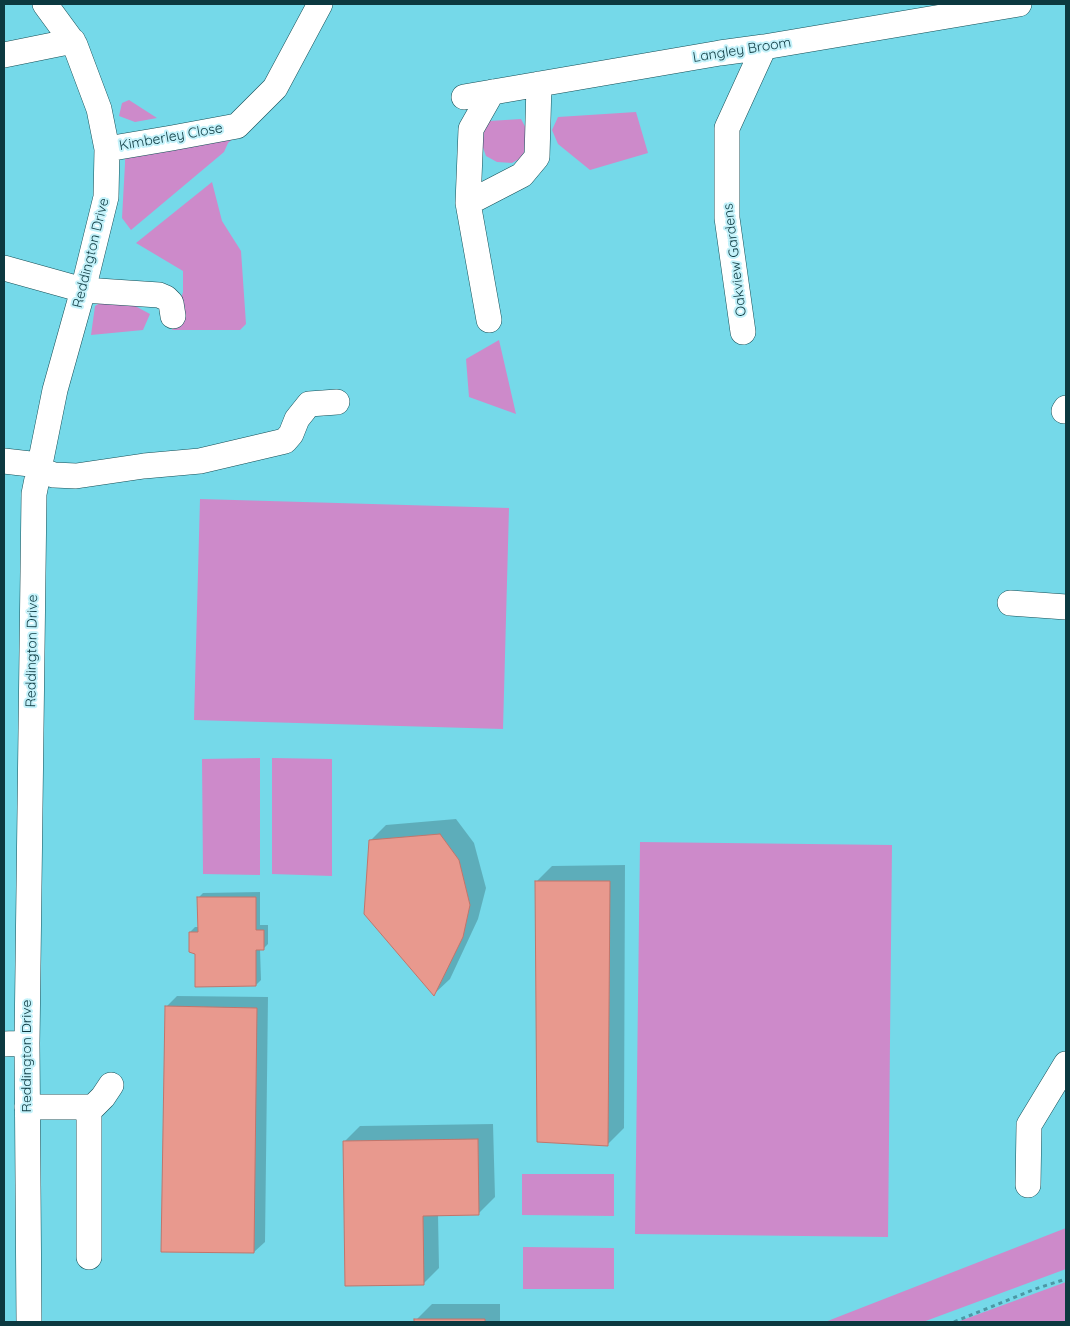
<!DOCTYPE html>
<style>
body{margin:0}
#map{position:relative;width:1070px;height:1326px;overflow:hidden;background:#75d9e9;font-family:Quicksand,sans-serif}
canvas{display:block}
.frame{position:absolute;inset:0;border:5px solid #0c3940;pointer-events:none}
</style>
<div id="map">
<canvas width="1070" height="1326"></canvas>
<div class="frame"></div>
</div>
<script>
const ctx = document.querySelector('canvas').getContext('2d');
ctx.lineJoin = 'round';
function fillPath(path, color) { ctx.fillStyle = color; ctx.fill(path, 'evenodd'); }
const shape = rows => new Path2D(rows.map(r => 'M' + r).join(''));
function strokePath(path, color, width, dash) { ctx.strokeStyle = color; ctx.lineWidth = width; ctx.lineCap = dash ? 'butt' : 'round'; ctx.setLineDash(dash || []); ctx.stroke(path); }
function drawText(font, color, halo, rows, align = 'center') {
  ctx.font = font + ' Quicksand,sans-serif'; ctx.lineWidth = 4; ctx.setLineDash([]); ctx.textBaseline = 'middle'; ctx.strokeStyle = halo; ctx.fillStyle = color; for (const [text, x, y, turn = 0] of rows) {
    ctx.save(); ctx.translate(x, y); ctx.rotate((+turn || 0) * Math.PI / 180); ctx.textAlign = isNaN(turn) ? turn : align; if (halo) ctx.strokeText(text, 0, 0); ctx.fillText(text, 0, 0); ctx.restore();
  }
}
fillPath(shape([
 [129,100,157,118,135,122,119,116,122,103],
 [636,112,648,153,590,170,558,144,552,130,558,117],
 [521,119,527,130,527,147,521,158,512,163,497,162,486,156,474,122],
 [237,135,228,143,224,152,131,230,122,218,125,164,125,153],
 [212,182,222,221,241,251,246,324,240,330,172,330,183,292,183,271,136,243],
 [104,300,124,300,150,314,143,330,91,335,95,306],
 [499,340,516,414,469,397,466,359],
 [200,499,509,508,503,729,194,720],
 [260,758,260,875,203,874,202,759],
 [272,758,332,759,332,876,272,874],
 [640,842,892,845,888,1237,635,1234],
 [522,1174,614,1174,614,1216,522,1215],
 [1066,1228,1066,1269,923,1322,825,1322],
 [523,1247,614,1248,614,1289,523,1289],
 [1066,1282,1066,1322,957,1322]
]), '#cd8aca');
fillPath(shape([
 [456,819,474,843,486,888,478,919,450,979,434,994,370,841,386,825],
 [625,865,624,1128,608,1144,536,882,552,866],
 [260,892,260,925,268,925,268,944,263,949,260,949,261,980,256,985,196,953,190,932,195,927,199,927,198,898,203,893],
 [177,996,268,997,265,1242,254,1252,166,1007],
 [493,1124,495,1197,479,1213,438,1214,439,1268,423,1284,344,1142,360,1126],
 [432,1304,500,1304,500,1322,416,1322,416,1320]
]), '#0003');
const building = shape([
 [440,834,459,860,470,905,463,937,434,996,364,914,369,840,440,834],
 [535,881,610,881,608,1146,537,1142,535,881],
 [197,897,256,897,256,930,264,930,264,950,256,950,256,986,195,987,195,954,189,952,189,932,198,932,197,897],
 [165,1006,257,1008,254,1253,161,1252,165,1006],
 [478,1139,479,1215,423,1216,424,1285,345,1286,343,1141,478,1139],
 [414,1319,485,1319,485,1322,414,1322,414,1319]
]);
fillPath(building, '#e8998e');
strokePath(building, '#c1756b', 1);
const minor = shape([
 [4,55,73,41],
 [464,97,720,53,764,47,1019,4],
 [107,149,172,138,237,126,275,88,320,4],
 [468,203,522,175,537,157,539,84],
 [4,268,83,290,159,295,166,298,171,303,173,316],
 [489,320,468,203,471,129,492,92],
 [743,332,727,218,727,128,764,47],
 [1064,411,1066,408],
 [4,461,39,465],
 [38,470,54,475,76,476,144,466,200,461,285,441,291,434,297,419,309,404,337,402],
 [1010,603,1066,607],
 [4,1044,27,1043],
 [27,1107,93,1107,103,1097,111,1085],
 [89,1107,89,1257],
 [1028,1185,1029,1125,1066,1064],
 [29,1322,27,1043,34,494,55,390,83,290,106,197,107,149,99,109,75,45,45,4]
]);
strokePath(minor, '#144d55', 26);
strokePath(shape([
 [954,1322,1035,1289,1066,1279]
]), '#4b98a5', 3, [4, 4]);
strokePath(minor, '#fff', 25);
drawText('14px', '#0c3940', '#c4f2fa', [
 ["Langley Broom",742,50,-9],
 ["Kimberley Close",171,137,-10],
 ["Reddington Drive",91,253,-76],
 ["Oakview Gardens",735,260,-97],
 ["Reddington Drive",32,651,-89],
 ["Reddington Drive",27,1056,-90]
]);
</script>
